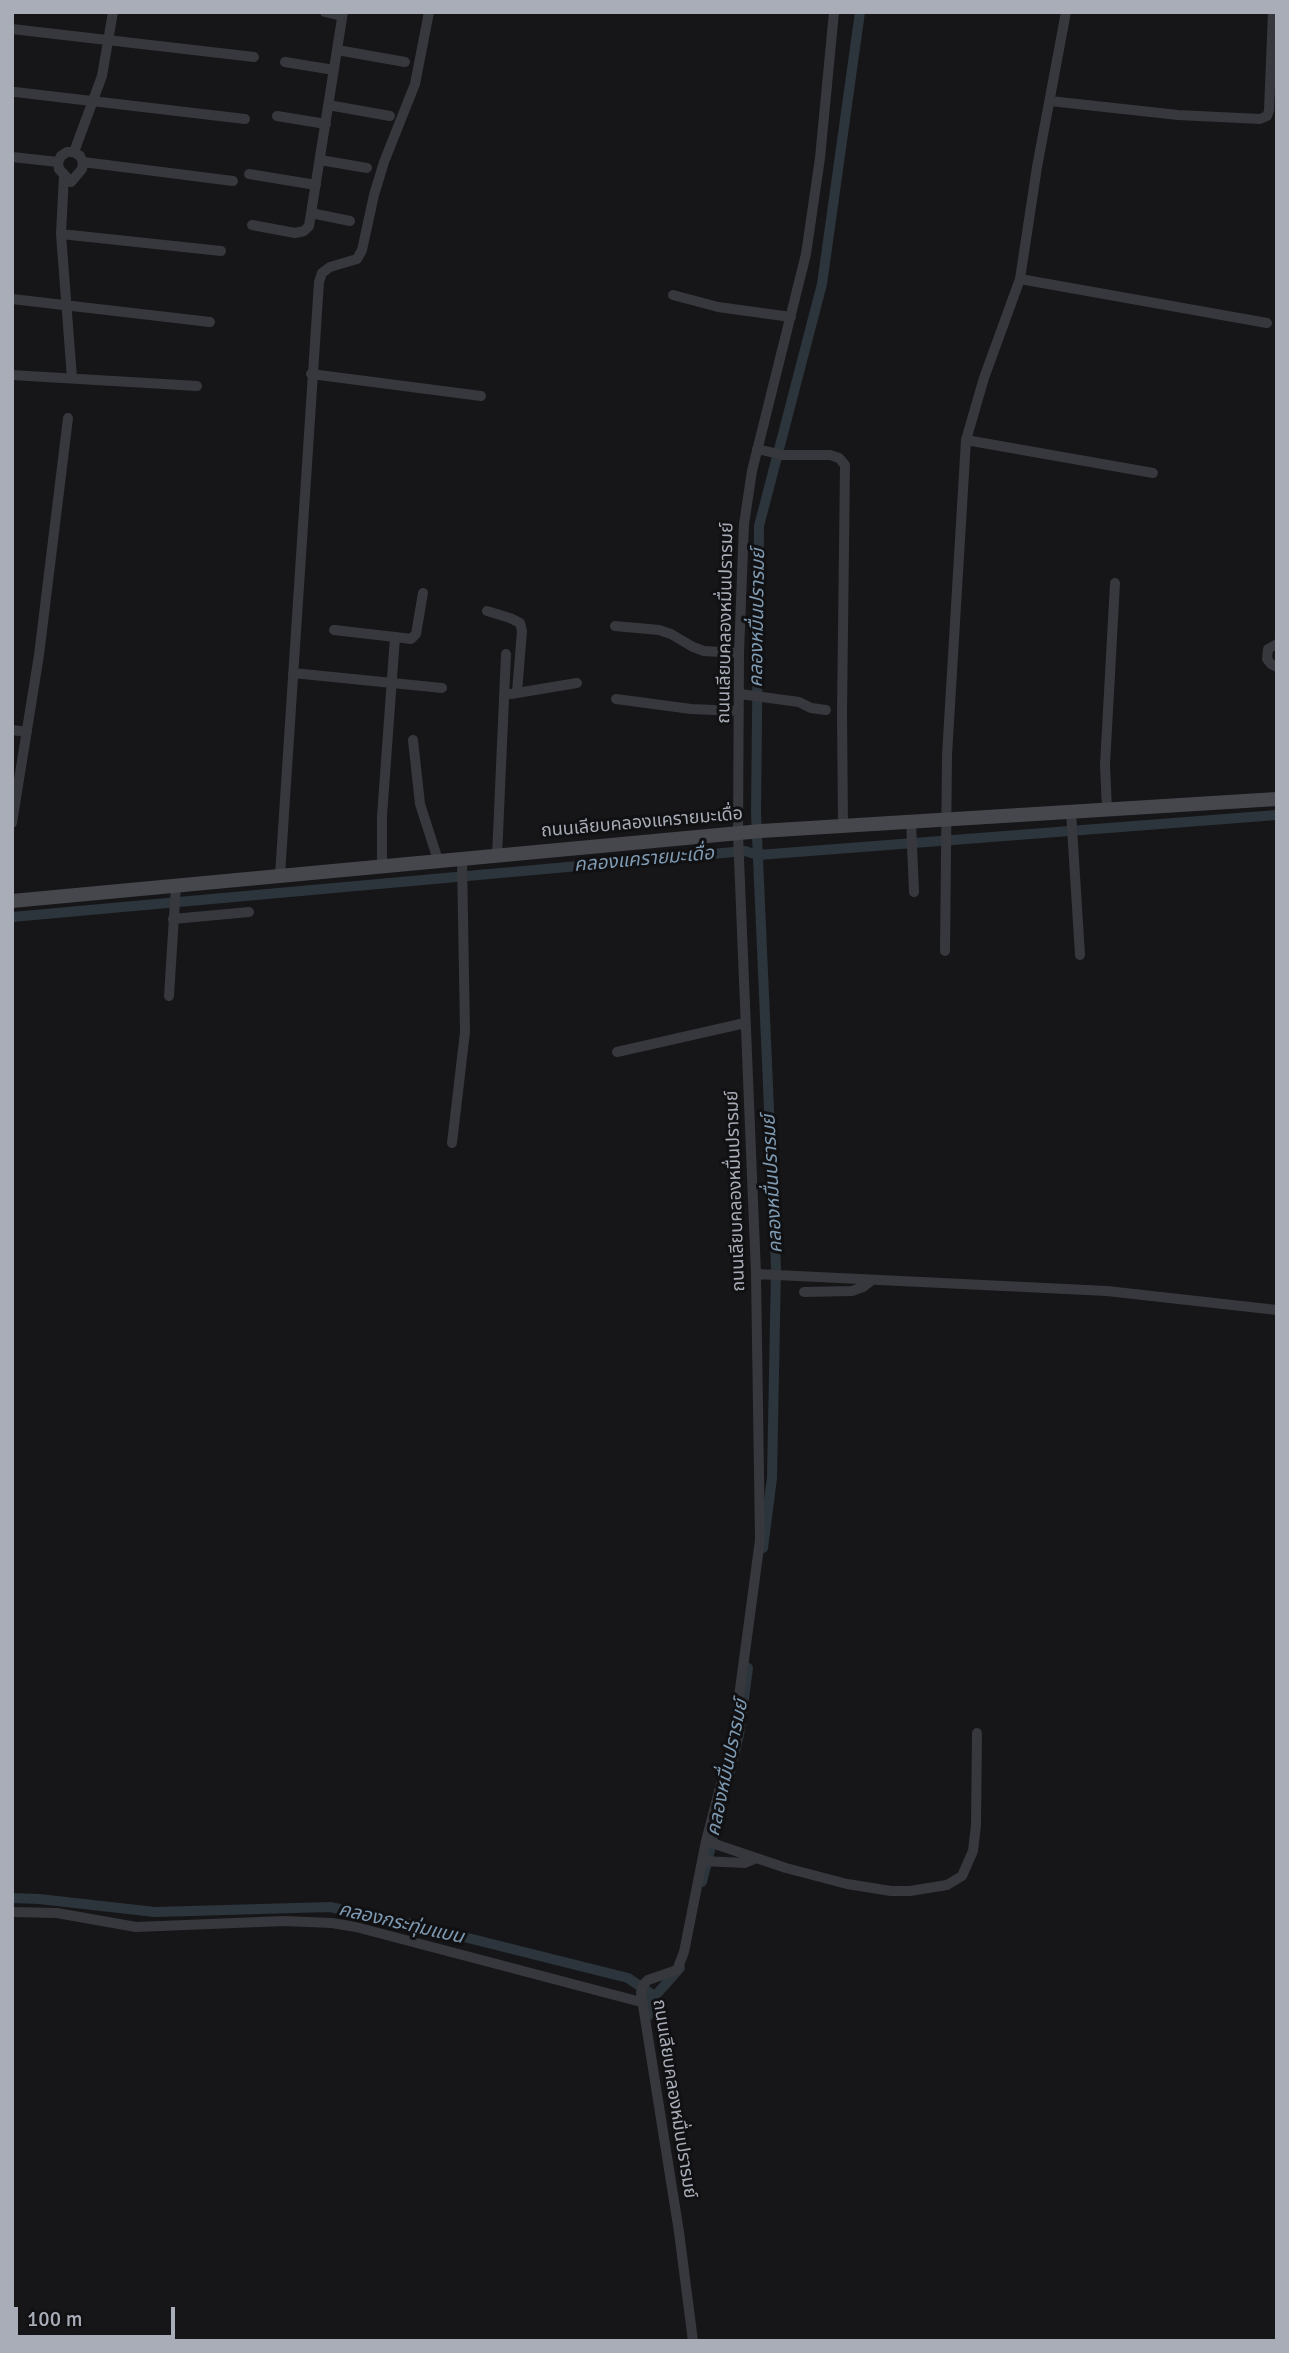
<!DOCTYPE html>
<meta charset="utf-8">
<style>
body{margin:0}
#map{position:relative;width:1289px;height:2353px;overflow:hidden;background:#161618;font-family:Signika,sans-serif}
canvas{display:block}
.frame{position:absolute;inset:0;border:14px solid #a8adb8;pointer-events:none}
.scale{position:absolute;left:14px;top:2307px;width:161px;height:32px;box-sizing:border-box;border:4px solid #a8adb8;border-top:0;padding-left:9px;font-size:21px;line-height:24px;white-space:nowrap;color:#a8adb8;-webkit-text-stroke:5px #111113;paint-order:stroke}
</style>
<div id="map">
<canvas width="1289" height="2353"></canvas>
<div class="frame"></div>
<div class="scale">100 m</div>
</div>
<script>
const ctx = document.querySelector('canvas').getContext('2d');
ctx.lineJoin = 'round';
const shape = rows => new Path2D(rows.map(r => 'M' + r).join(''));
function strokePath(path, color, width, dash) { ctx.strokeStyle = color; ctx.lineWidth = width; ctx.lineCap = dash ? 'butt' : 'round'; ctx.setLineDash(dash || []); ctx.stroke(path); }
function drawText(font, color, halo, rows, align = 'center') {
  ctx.font = font + ' Signika,"Noto Sans Thai",sans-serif'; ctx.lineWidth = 6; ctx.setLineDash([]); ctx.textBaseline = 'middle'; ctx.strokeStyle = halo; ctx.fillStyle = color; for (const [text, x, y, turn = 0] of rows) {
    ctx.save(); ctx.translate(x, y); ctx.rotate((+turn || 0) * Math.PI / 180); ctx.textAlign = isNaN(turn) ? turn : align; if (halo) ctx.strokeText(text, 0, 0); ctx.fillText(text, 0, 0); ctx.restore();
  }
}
strokePath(shape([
 [12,917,745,851,758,855,1277,815],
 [763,1548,772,1478,776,1268,756,813,759,526,822,284,860,12],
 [702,1882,739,1735,748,1668],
 [12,1898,39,1899,155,1912,330,1907,416,1925,628,1978,650,1993],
 [648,2016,647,2005,680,1968]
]), '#2c353c', 10);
strokePath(shape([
 [325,12,342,16],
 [12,29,254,57],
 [337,50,405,62],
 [285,62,334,70],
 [15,92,245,119],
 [1050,101,1178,115,1260,119,1267,116,1269,111,1273,12],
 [328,105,390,116],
 [277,116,326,124],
 [67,152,74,152,80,156,83,162,82,169,71,182,59,169,58,162,61,156,67,152],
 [74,152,102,76,113,12],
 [12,157,58,162],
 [320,160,367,168],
 [83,162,233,181],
 [249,174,316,185],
 [64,175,61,234,72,378],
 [311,213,350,221],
 [252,225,295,233,304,231,309,226,343,12],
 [61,234,221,251],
 [1020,279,1267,323],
 [673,295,718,307,791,317],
 [12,299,210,322],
 [311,374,481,396],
 [12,375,197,386],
 [966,440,1153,473],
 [757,449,783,455,830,455,839,458,845,465,842,713,843,826],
 [487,611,510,618,520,623,522,631,517,692],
 [615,626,659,630,671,634,693,647,704,651,739,653],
 [334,630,395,637],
 [1277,644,1268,649,1267,659,1271,664,1277,667],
 [293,673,442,688],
 [511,694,577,683],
 [740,694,799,702,811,708,826,710],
 [616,699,691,709,739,711],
 [12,730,27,732],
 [413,740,420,804,438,860],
 [1107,810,1105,765,1115,583],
 [1071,812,1080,955],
 [911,822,914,892],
 [12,823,39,655,68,418],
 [497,856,506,654],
 [382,866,382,816,395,637,411,639,416,634,423,593],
 [280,875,319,282,322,273,330,267,357,259,362,250,374,195,384,162,415,84,429,12],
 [173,919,249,912],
 [945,951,947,755,966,440,984,378,1020,279,1037,167,1066,12],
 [169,996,176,885],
 [617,1052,745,1023],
 [452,1143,465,1032,462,859],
 [756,1274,1107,1291,1277,1310],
 [804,1292,852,1291,863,1287,872,1280],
 [706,1841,786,1868,847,1884,891,1891,910,1891,947,1885,962,1876,973,1851,976,1825,977,1733],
 [702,1861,745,1863,757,1858],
 [12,1912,57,1913,136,1927,284,1921,332,1923,356,1927,641,2002],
 [693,2341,679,2232,641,1993,643,1985,648,1980,677,1970,684,1952,706,1841,734,1734,760,1540,756,1274,738,834,739,653,744,524,752,471,806,254,820,158,834,12]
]), '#37383d', 10);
strokePath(shape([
 [12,901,761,831,1277,799]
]), '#45474d', 14);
drawText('18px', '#a8adb8', '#111113', [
 ["ถนนเลียบคลองหมื่นปรารมย์",726,623,-89],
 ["ถนนเลียบคลองแครายมะเดื่อ",642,823,-5],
 ["ถนนเลียบคลองหมื่นปรารมย์",736,1191,-92],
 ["ถนนเลียบคลองหมื่นปรารมย์",674,2099,81]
]);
drawText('italic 19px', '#7f9bb3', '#111113', [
 ["คลองหมื่นปรารมย์",758,618,-89],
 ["คลองแครายมะเดื่อ",644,860,-5],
 ["คลองหมื่นปรารมย์",773,1184,-93],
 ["คลองหมื่นปรารมย์",728,1768,-78],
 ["คลองกระทุ่มแบน",401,1924,13]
]);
</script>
